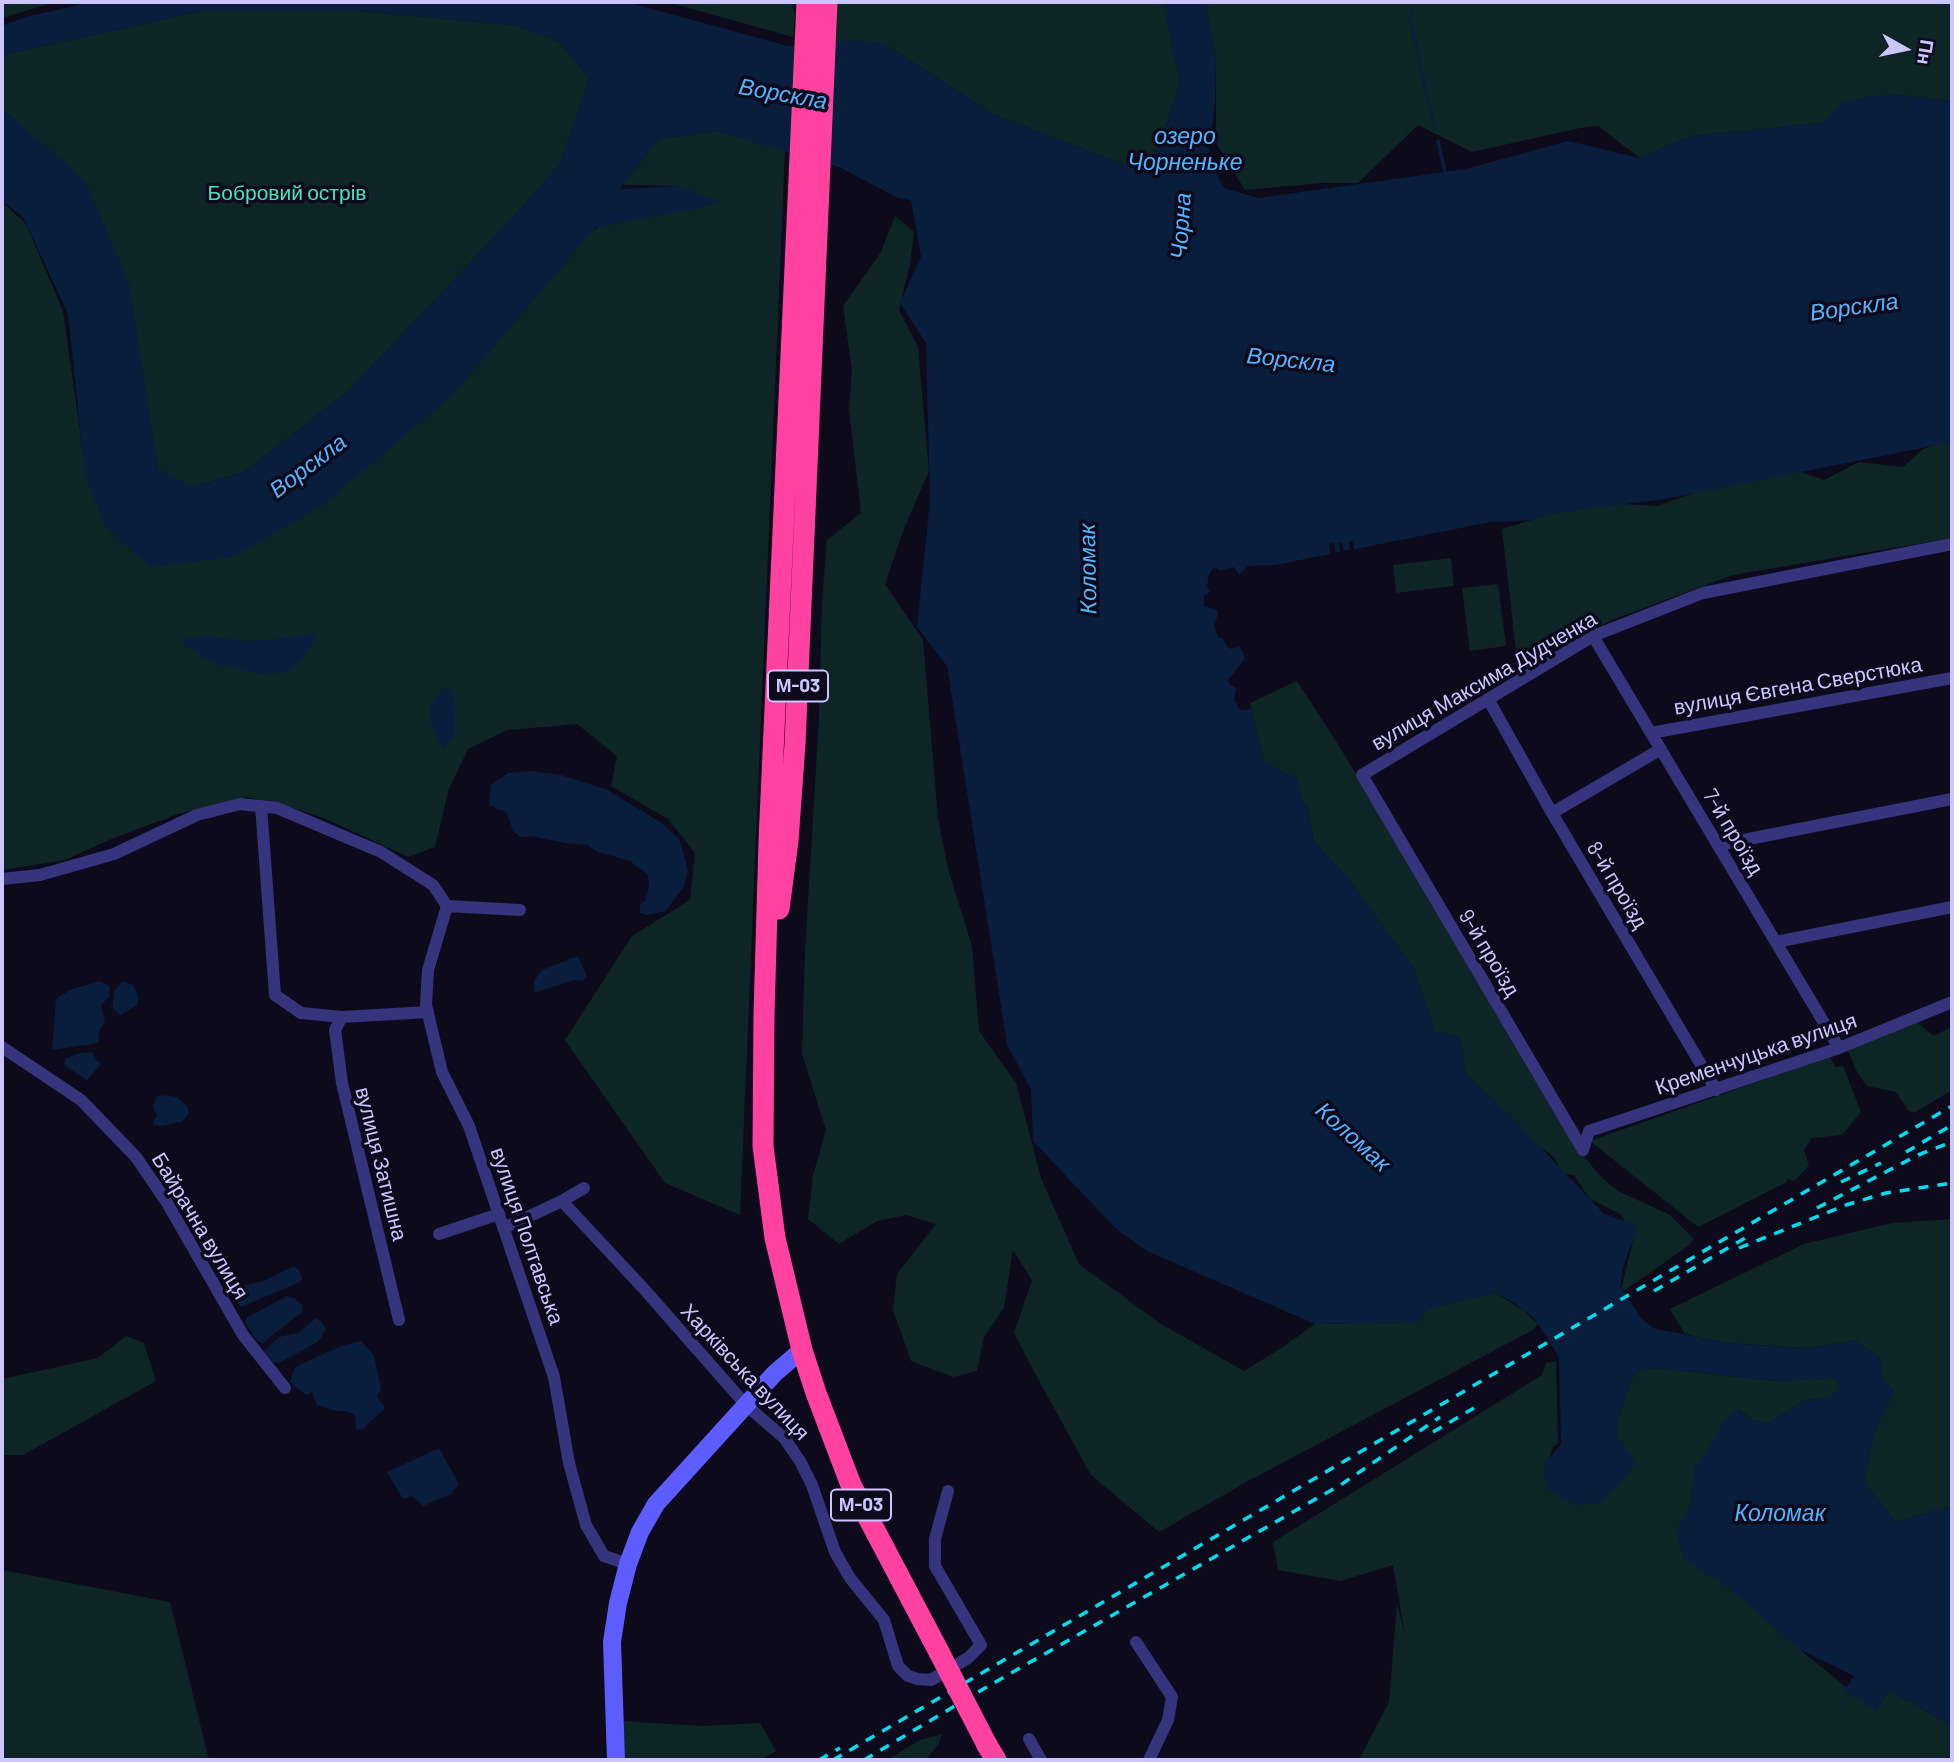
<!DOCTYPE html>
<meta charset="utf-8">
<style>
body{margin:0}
#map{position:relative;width:1954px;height:1762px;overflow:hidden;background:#0d0a1c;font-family:Barlow,sans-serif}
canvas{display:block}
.frame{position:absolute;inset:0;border:4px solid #cbc6ff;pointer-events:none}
.north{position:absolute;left:1870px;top:14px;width:70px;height:70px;-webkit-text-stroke:5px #0d0a1c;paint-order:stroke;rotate:99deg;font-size:19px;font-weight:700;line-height:28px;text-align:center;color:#cbc6ff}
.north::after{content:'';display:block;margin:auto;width:24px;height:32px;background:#cbc6ff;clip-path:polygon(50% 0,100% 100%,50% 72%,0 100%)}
</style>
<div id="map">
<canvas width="1954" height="1762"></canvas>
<div class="frame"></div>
<div class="north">Пн</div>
</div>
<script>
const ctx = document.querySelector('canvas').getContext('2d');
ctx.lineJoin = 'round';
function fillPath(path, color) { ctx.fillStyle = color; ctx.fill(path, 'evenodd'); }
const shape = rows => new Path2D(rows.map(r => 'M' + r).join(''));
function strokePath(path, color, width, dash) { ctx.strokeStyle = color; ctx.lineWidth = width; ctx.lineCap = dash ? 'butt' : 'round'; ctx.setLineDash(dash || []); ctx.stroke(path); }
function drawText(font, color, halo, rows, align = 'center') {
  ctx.font = font + ' Barlow,sans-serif'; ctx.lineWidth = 7; ctx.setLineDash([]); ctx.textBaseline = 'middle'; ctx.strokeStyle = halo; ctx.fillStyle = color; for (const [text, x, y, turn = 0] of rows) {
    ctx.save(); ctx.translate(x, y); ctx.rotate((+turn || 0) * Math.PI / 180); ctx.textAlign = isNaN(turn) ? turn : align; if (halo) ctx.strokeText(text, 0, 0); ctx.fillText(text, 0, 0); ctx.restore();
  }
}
fillPath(shape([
 [2,2,55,2,2,18],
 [667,2,791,2,795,15,793,37],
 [836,2,1163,2,1180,81,1161,145,1137,170,993,114,883,43,837,45],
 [1206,2,1952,2,1952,101,1891,94,1823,123,1691,136,1640,158,1598,126,1580,128,1472,152,1418,125,1358,183,1322,183,1245,190,1216,143,1216,62],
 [201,11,356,11,515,25,560,42,589,79,559,166,487,245,348,391,244,472,192,487,158,469,149,416,14,118,2,111,2,55],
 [717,131,785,150,740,1215,665,1183,565,1040,632,936,690,900,695,853,668,819,611,786,617,756,577,724,507,730,468,749,449,789,435,847,408,857,324,818,280,804,245,797,178,814,109,840,65,860,2,870,2,202,26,224,63,311,82,446,93,495,125,544,491,350,591,232,612,218,679,186,623,185,659,139],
 [895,216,914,232,910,264,899,310,918,347,929,471,903,531,885,584,923,640,938,818,948,869,972,946,979,1031,1016,1083,1041,1178,1079,1264,1161,1324,1244,1371,1283,1347,1315,1324,1417,1322,1429,1308,1496,1293,1524,1311,1538,1324,1533,1330,1250,1480,1159,1532,1091,1475,1038,1379,1014,1333,1032,1280,1013,1250,1004,1308,984,1337,977,1371,953,1377,911,1361,893,1310,897,1274,936,1224,906,1215,877,1221,839,1244,808,1219,813,1175,826,1130,802,1054,805,950,819,719,822,600,827,540,861,513,849,409,852,370,843,306,881,252],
 [1952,440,1952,538,1733,575,1612,620,1518,668,1502,529,1554,513,1604,503,1657,506,1717,485,1796,470,1824,480,1859,462,1903,467,1923,449],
 [1451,558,1454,586,1396,593,1393,565],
 [1498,584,1506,646,1470,651,1462,588],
 [1297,681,1341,749,1530,1072,1577,1148,1601,1177,1618,1191,1670,1215,1694,1239,1688,1246,1625,1290,1621,1289,1634,1238,1628,1226,1620,1214,1589,1198,1574,1175,1562,1174,1554,1157,1526,1137,1494,1100,1466,1074,1460,1038,1452,1034,1435,1033,1414,969,1348,878,1314,842,1308,809,1303,802,1297,779,1264,762,1250,703],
 [1916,1021,1933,1036,1952,1027,1952,1090,1914,1113,1908,1110,1896,1092,1867,1086,1858,1074,1848,1051,1869,1039],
 [1830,1056,1835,1067,1843,1066,1861,1112,1842,1135,1812,1138,1804,1150,1809,1166,1794,1181,1787,1179,1787,1182,1698,1227,1590,1141],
 [1952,1219,1952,1506,1895,1522,1864,1482,1874,1433,1894,1391,1883,1380,1879,1357,1855,1341,1807,1348,1726,1343,1685,1334,1670,1309,1804,1244,1892,1223],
 [126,1336,144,1343,156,1381,23,1455,2,1455,2,1379,98,1358],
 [1556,1361,1558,1443,1553,1447,1544,1473,1617,1436,1617,1421,1630,1382,1638,1371,1657,1368,1776,1381,1833,1378,1839,1384,1840,1391,1825,1398,1803,1401,1769,1423,1753,1421,1738,1409,1695,1469,1690,1506,1799,1649,1876,1711,1889,1690,1952,1726,1952,1760,1359,1760,1389,1702,1397,1604,1405,1634,1393,1565,1340,1581,1278,1570,1273,1542,1542,1375,1546,1363],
 [2,1570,170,1602,209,1760,2,1760],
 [621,1721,703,1726,760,1723,776,1751,761,1760,624,1760],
 [942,1734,939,1743,926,1760,887,1760,920,1740]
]), '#0d2625');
fillPath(shape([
 [90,2,627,2,788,46,849,40,883,43,993,114,1137,170,1161,145,1180,81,1163,2,1206,2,1216,62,1215,104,1208,159,1224,188,1258,198,1466,169,1568,141,1640,158,1691,136,1823,123,1843,101,1891,94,1952,101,1952,442,1665,499,1554,513,1533,520,1491,522,1275,565,1248,566,1239,575,1234,567,1221,571,1216,568,1212,569,1209,575,1207,586,1210,592,1204,595,1204,606,1217,610,1218,614,1214,626,1218,637,1224,640,1227,647,1231,649,1239,646,1243,652,1245,659,1228,680,1230,685,1236,688,1234,700,1240,710,1251,709,1264,762,1297,779,1303,802,1308,809,1314,842,1348,878,1414,969,1435,1032,1452,1034,1460,1038,1466,1074,1510,1115,1604,1214,1639,1226,1624,1264,1620,1286,1641,1318,1653,1328,1726,1343,1807,1348,1855,1341,1879,1357,1883,1379,1894,1391,1874,1434,1864,1482,1895,1522,1952,1506,1952,1726,1889,1690,1876,1711,1844,1691,1854,1676,1799,1649,1724,1584,1684,1560,1676,1530,1690,1506,1695,1469,1724,1422,1737,1409,1753,1421,1769,1423,1803,1401,1825,1398,1839,1391,1839,1384,1833,1378,1778,1381,1657,1368,1638,1371,1630,1382,1617,1421,1617,1436,1636,1462,1628,1474,1601,1503,1576,1505,1549,1490,1544,1477,1545,1463,1561,1444,1559,1357,1535,1319,1514,1303,1496,1293,1430,1308,1417,1322,1315,1324,1147,1251,1116,1229,1033,1141,1031,1090,1007,1044,947,666,917,627,930,500,926,343,900,303,921,257,911,200,898,198,839,167,717,131,659,139,620,189,679,186,722,203,595,228,453,395,319,508,232,557,150,567,106,527,85,476,68,314,23,217,2,201,2,111,14,118,86,182,129,283,158,469,193,487,244,472,348,391,487,245,559,166,589,79,560,42,515,25,356,11,201,11,2,55,2,26,26,17],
 [318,634,302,660,287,672,260,674,216,664,184,645,182,640,207,636,248,642],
 [445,687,453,691,455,705,454,735,443,750,431,724,430,704],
 [531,771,561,775,608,790,663,824,680,840,688,870,684,886,666,911,647,915,640,913,640,905,645,901,649,887,648,875,630,861,598,852,587,845,565,843,531,836,520,837,513,831,507,813,489,805,491,785,508,773],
 [578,956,587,976,583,981,574,980,534,993,534,981,542,970],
 [99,981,107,984,110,987,109,997,101,1005,105,1022,100,1029,98,1043,52,1050,56,999,70,990],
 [123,981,133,985,139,998,136,1006,120,1015,113,1009,113,1001,114,991],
 [93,1052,95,1059,101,1064,87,1080,64,1065,65,1059,79,1053],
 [163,1095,176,1097,187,1106,189,1114,181,1122,160,1126,153,1125,153,1120,157,1116,153,1107,156,1097],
 [294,1266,299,1270,302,1278,300,1282,241,1307,236,1302,235,1292,241,1286,264,1281],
 [287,1296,294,1298,302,1305,302,1312,263,1343,257,1341,246,1323,246,1318],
 [316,1318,322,1322,326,1330,318,1342,279,1363,272,1362,264,1351,279,1337,298,1333],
 [361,1341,374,1355,381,1389,377,1397,385,1408,363,1429,356,1430,355,1415,346,1411,337,1411,317,1405,312,1392,306,1395,290,1382,295,1367,341,1346],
 [439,1448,459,1484,451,1494,423,1506,412,1496,403,1499,387,1472]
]), '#091d3d');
fillPath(shape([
 [1353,541,1354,551,1331,557,1329,544,1334,543,1336,553,1341,551,1339,543,1342,543,1344,551,1350,550,1349,542]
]), '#0d0a1c');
strokePath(shape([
 [1412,8,1410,21,1435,130],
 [1438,141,1445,172]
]), '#091d3d', 3.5);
strokePath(shape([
 [1593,636,1839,1048],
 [1488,699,1552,813,1716,1090],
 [1651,733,1952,678],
 [261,806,275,995,301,1013,342,1017,428,1012],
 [1552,813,1661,749],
 [1718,845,1952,799],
 [2,879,40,875,114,854,197,815,240,804,277,808,381,852,433,885,447,906],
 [447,906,428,970,426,1005,442,1072,469,1126,554,1377,569,1463,586,1525,604,1556,628,1564],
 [447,906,520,910],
 [1776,942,1952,907],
 [342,1017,335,1030,342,1083,399,1320],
 [2,1047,81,1100,136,1157,166,1201,243,1335,285,1388],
 [1583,1150,1362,775,1593,636,1703,593,1952,544],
 [1583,1150,1589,1131,1839,1048,1952,1002],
 [562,1201,584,1188],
 [504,1228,562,1201,644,1289,746,1405,784,1438,800,1461,812,1485,835,1552,850,1578,884,1620,898,1666,908,1676,918,1679,931,1680,968,1658,981,1645,935,1566,935,1539,948,1491],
 [439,1234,499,1214],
 [1136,1642,1172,1697,1168,1720,1149,1760],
 [1029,1739,1041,1760]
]), '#35347d', 12);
strokePath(shape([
 [616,1760,612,1642,618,1603,628,1564,640,1532,656,1504,775,1373,802,1350]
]), '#5d5dff', 18);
strokePath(shape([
 [807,2,769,841,764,1015,763,1146,775,1238,802,1350,816,1393,851,1485,939,1652],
 [779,909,788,841,795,744,827,2],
 [987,1745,996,1760]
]), '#ff41a0', 21);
strokePath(shape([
 [1906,1152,1952,1125],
 [1841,1182,1881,1163],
 [1817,1208,1918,1155,1952,1142],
 [1739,1248,1846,1205,1886,1193,1952,1183],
 [1654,1291,1747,1237],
 [1433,1432,1474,1408],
 [819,1760,840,1748],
 [833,1760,1952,1106],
 [864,1760,985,1688,1342,1484,1440,1417]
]), '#00def1', 3.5, [10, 9]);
strokePath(shape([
 [939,1652,987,1745]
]), '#ff41a0', 21);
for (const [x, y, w] of [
 [798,686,60],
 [861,1505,60]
]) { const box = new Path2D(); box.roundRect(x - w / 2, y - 15.5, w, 31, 5); ctx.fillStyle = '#0d0a1c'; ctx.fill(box); strokePath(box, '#cbc6ff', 2); }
drawText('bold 19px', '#cbc6ff', null, [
 ["М-03",798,686],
 ["М-03",861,1505]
]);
drawText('21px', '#4fe1b9', '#0d0a1c', [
 ["Бобровий острів",287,193]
]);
drawText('21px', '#cbc6ff', '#0d0a1c', [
 ["вулиця Максима Дудченка",1484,681,-30],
 ["вулиця Євгена Сверстюка",1798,686,-10],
 ["7-й проїзд",1733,832,59],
 ["8-й проїзд",1617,885,59],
 ["9-й проїзд",1489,953,59],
 ["Кременчуцька вулиця",1756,1054,-19],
 ["вулиця Затишна",381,1164,76],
 ["Байрачна вулиця",200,1226,59],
 ["вулиця Полтавська",527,1236,71],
 ["Харківська вулиця",745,1372,47]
]);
drawText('italic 23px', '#54b4ff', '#0d0a1c', [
 ["Ворскла",783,94,10],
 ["озеро",1185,136],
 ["Чорненьке",1185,162],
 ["Чорна",1181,226,-86],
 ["Ворскла",1854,307,-8],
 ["Ворскла",1291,360,6],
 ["Ворскла",308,466,-37],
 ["Коломак",1088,569,-91],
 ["Коломак",1353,1137,42],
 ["Коломак",1780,1513]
]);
</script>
